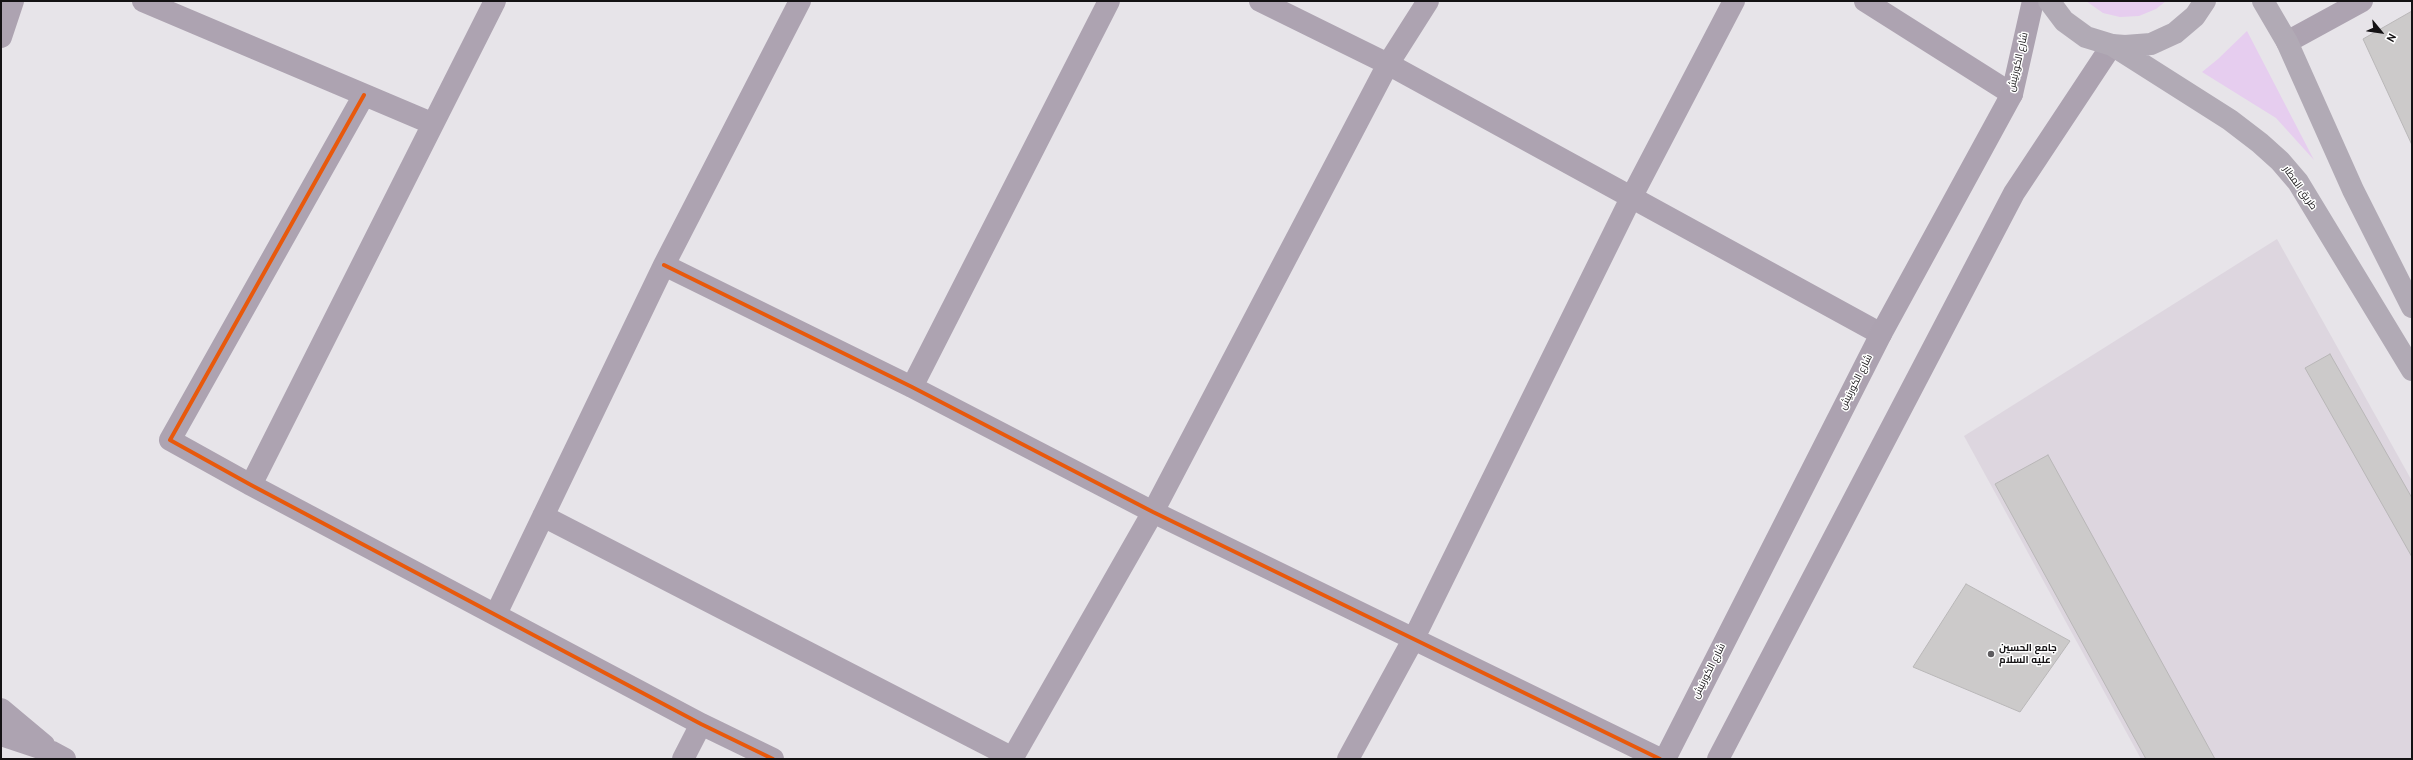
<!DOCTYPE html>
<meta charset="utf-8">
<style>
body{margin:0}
#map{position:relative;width:2413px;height:760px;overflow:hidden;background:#e7e4e9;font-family:"PT Sans",sans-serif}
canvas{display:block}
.frame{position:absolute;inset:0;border:2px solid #141214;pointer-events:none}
.north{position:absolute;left:2361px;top:12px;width:40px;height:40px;-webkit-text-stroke:3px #fff;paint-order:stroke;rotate:119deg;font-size:11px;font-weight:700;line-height:16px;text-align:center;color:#141214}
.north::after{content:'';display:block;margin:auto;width:14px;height:18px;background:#141214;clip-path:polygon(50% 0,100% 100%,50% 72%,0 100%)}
</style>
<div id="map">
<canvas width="2413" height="760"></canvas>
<div class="frame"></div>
<div class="north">N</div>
</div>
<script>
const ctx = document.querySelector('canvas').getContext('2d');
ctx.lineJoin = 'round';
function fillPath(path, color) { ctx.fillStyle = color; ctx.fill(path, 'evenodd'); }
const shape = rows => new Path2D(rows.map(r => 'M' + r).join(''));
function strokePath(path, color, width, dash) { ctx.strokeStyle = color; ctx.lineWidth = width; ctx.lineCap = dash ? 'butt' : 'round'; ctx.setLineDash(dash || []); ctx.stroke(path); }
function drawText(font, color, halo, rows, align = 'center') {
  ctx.font = font + ' "PT Sans",Cairo,sans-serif'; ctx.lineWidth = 3; ctx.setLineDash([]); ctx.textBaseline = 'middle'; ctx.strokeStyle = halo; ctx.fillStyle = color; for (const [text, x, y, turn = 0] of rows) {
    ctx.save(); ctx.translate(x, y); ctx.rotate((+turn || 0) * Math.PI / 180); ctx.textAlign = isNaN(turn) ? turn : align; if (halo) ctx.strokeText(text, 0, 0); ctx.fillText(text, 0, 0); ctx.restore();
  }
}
fillPath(shape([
 [2277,239,2412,481,2412,759,2141,759,1964,436]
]), '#ddd6df');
fillPath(shape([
 [2086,1,2166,1,2156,9,2139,16,2120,17,2103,13],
 [2247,31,2314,160,2276,118,2202,72,2218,59]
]), '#e6cdef');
const building = shape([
 [2412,11,2412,145,2363,39,2412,11],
 [2330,354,2412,498,2412,557,2305,368,2330,354],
 [2048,455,2215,759,2146,759,1995,484,2048,455],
 [1966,584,2070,641,2020,712,1913,667,1966,584]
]);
fillPath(building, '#cccaca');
strokePath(building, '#b9b7b8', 1);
strokePath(shape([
 [143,1,431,123],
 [1260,1,1388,64,1881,334],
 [1865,1,2012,94],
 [1,37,13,1],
 [2287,42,2362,1],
 [364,95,170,440,251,485,701,724,773,759],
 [664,265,912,387,1153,512,1660,759],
 [912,387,1109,1],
 [251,485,495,1],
 [543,516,1013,758],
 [496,614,664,265,800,1],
 [1,709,44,745],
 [1,735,52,752,65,759],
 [683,759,701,724],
 [1012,759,1153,512,1388,64,1428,1],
 [1348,759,1414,638,1631,198,1734,1]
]), '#ada3b1', 22);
strokePath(shape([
 [1665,759,1881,334,2012,94,2033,1],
 [1718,759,2014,193,2112,45]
]), '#aca2b0', 22);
strokePath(shape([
 [2049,1,2064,21,2086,37,2112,45,2125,46,2151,44,2175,33,2195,16,2205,1],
 [2263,1,2287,42,2353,190,2412,307],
 [2112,45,2230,120,2260,143,2280,161,2298,182,2412,370]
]), '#b1aab5', 22);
strokePath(shape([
 [364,95,170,440,251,485,701,724,773,759],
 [664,265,912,387,1153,512,1660,759]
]), '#e8590c', 4);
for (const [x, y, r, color] of [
 [1991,654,4,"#5e5c5f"]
]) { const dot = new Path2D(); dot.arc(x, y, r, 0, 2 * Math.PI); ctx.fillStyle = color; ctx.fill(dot); strokePath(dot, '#fff', 1.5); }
drawText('10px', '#141214', '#fff', [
 ["شارع الكورنيش",2018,62,-77],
 ["طريق المطار",2300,188,55],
 ["شارع الكورنيش",1856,382,-63],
 ["شارع الكورنيش",1709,671,-63]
]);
drawText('bold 10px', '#141214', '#fff', [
 ["جامع الحسين",1999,648],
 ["عليه السلام",1999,660]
], 'left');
</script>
